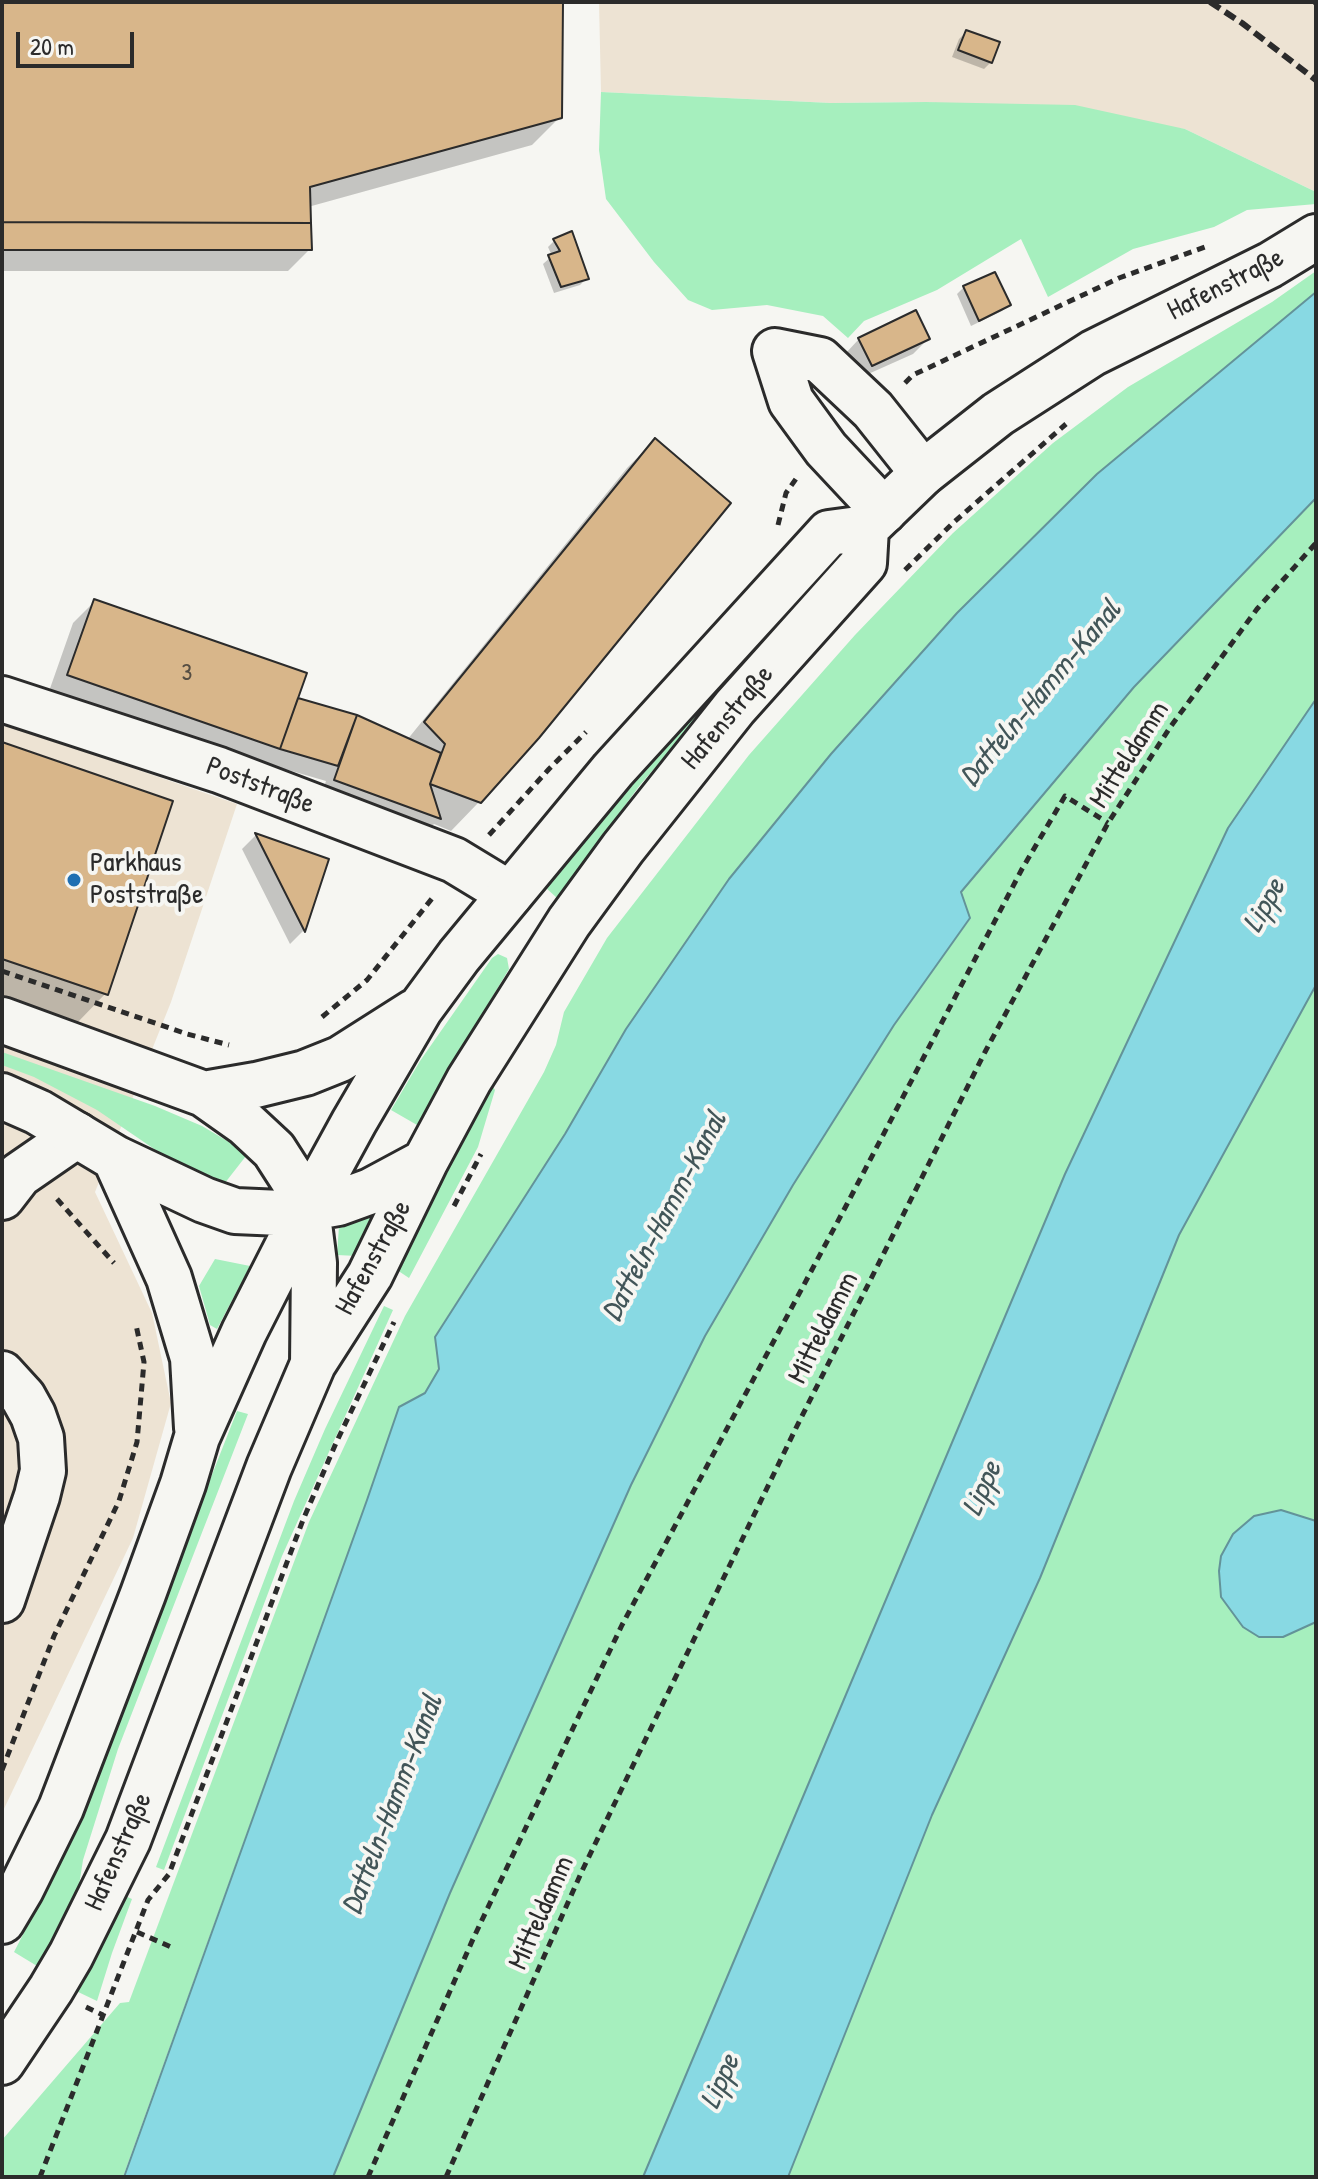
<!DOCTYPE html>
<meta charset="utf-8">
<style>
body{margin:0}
#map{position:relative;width:1318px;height:2179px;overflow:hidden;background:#f6f6f2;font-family:"Patrick Hand",sans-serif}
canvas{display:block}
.frame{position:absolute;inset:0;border:4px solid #2b2b2b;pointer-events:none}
.scale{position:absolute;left:16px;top:32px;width:118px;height:36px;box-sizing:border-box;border:4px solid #2b2b2b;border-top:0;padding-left:10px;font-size:24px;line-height:28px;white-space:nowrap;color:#2b2b2b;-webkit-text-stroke:6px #f6f6f2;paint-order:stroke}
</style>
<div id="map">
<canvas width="1318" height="2179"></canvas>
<div class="frame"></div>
<div class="scale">20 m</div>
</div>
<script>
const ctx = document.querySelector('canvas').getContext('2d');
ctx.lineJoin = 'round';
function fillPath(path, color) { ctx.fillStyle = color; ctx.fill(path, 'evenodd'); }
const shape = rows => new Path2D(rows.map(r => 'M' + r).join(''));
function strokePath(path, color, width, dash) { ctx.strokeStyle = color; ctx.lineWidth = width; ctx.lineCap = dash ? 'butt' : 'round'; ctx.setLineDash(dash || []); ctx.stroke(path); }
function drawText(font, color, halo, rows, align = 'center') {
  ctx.font = font + ' "Patrick Hand",sans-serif'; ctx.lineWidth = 8; ctx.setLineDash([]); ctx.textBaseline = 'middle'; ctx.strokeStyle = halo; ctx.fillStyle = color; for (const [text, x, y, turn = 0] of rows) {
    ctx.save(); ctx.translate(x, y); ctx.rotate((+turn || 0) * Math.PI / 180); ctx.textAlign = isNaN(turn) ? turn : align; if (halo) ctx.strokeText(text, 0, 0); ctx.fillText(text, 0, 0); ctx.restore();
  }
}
fillPath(shape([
 [599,2,1316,2,1316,192,1185,129,926,102,831,103,601,92],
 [2,723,237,804,171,1002,95,1192,152,1313,171,1403,133,1538,2,1813]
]), '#ede3d3');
fillPath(shape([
 [601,92,831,103,926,102,1075,105,1185,129,1316,192,1316,204,1247,210,1214,227,1133,249,1048,297,1021,239,937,290,864,321,848,338,823,316,767,305,712,310,688,300,654,262,606,199,599,150],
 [1316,271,1316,292,1097,474,957,613,831,754,729,879,626,1029,565,1134,435,1336,439,1369,425,1393,399,1407,367,1500,123,2177,2,2177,2,2140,120,2003,129,2002,309,1522,405,1316,544,1072,556,1045,564,1012,607,938,749,755,855,635,953,533,1053,443,1128,387,1272,302],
 [1316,498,1316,699,1228,828,1065,1174,643,2177,333,2177,450,1893,631,1485,705,1336,793,1185,894,1025,970,919,961,892,1134,687],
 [847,545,851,546,721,692,640,785,557,898,546,888,615,801],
 [498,954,507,958,509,969,475,1026,439,1107,424,1129,391,1110,420,1061,492,958],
 [1316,985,1316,2177,788,2177,932,1815,1040,1578,1179,1235],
 [2,1052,155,1106,202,1126,229,1142,246,1156,221,1188,204,1183,97,1110,34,1077,2,1065],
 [491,1084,495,1090,478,1147,409,1278,391,1266],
 [378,1211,357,1256,337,1255,339,1226],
 [215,1259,250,1266,217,1329,210,1325,199,1286],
 [384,1306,393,1310,282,1556,164,1870,156,1867,294,1501,325,1429],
 [237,1411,248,1414,118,1749,83,1860,78,1892,61,1930,48,1953,37,1966,14,1952,85,1814,107,1742],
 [125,1896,132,1899,112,1953,97,2001,74,1990,93,1961]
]), '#a6efbe');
const water = shape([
 [1316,292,1316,498,1134,687,961,892,970,918,894,1025,793,1185,705,1336,631,1485,450,1893,333,2177,124,2177,367,1500,399,1407,425,1393,439,1369,435,1337,565,1134,626,1029,729,879,831,754,957,613,1097,474,1316,292],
 [1316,699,1316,985,1179,1235,1040,1578,932,1815,788,2177,643,2177,1065,1174,1228,828,1316,699],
 [1281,1510,1316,1521,1316,1622,1283,1637,1259,1637,1243,1627,1221,1597,1219,1571,1221,1556,1233,1534,1254,1516,1281,1510]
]);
fillPath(water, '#88d9e3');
strokePath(water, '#639399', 2);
fillPath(shape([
 [2,2,561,2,560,117,532,145,308,207,310,249,288,271,2,271],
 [966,32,991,62,984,69,952,57,959,39],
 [554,241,587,278,580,285,554,293,543,264,552,256,548,247],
 [964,287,1009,304,1002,311,971,326,957,294],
 [859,339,928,339,913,354,857,379,845,354],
 [655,440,479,802,451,831,434,824,425,832,321,795,326,781,264,763,257,770,47,697,73,623,95,601,293,706,299,701,357,717,407,740,627,468],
 [2,745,106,993,78,1022,2,996],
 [256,835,326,860,303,931,290,944,242,849]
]), '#0003');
const building = shape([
 [2,2,563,2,562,118,310,187,311,223,2,222,2,2],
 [966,30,1000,42,992,63,958,50,966,30],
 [2,222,311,223,312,250,2,250,2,222],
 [572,231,589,279,561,287,548,255,560,251,553,239,572,231],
 [995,272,1011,305,979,321,963,286,995,272],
 [916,310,930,339,872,366,858,338,916,310],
 [655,438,731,503,539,738,481,803,430,784,445,744,424,722,655,438],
 [94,599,307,673,280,749,67,675,94,599],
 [298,698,357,715,338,766,280,749,298,698],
 [357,715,441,753,430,784,441,819,334,780,357,715],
 [2,742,173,801,108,995,2,959,2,742],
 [255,833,329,859,305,932,255,833]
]);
fillPath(building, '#d8b68a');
strokePath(building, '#2b2b2b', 2);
const minor = shape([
 [884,511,826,449,791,401,775,351,820,360,873,410,923,473],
 [2,699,219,770,454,860,510,894],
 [2,1197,19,1175,77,1135],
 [2,1374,23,1397,33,1415,41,1438,43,1471,37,1496,2,1600]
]);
const major = shape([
 [2,1020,204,1094,245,1123,274,1150,299,1189,307,1208,314,1263,313,1364],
 [204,1094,256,1085,305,1073,340,1059,414,1012],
 [2,1096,38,1112,115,1158,204,1200,235,1211,281,1213,338,1203,371,1191,425,1162],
 [115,1158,169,1278,193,1358,197,1428],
 [2,1921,21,1889,61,1808,143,1594,183,1484,197,1437,244,1332,307,1208,354,1122,420,1009,459,956,613,770,829,533,866,528,923,473,998,414,1093,353,1270,265,1316,237],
 [2,2062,51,1989,71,1955,128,1840,269,1467,313,1364,370,1275,425,1162,469,1080,569,922,623,848,735,707,864,563,866,528]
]);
strokePath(minor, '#2b2b2b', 50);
strokePath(major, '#2b2b2b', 50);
strokePath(shape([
 [905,383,913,375,1119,278,1205,247],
 [778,525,786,493,798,476],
 [905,570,954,522,1066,424],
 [489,835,549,769,586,732],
 [2,971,187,1034,229,1045],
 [322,1017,367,980,434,896],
 [57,1199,114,1263],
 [454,1206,481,1154],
 [2,1770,54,1636,119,1501,137,1442,144,1362,136,1325],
 [137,1932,171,1947],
 [86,2007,103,2015],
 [40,2177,148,1900,169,1874,303,1520,336,1443,394,1322],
 [368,2177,473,1939,622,1625,846,1206,1022,869,1065,796,1108,823],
 [446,2177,582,1871,796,1428,985,1052,1108,823,1171,726,1257,609,1316,543]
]), '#2b2b2b', 5, [8, 6]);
strokePath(minor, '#f6f6f2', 44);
strokePath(major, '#f6f6f2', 44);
strokePath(shape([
 [1210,2,1242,23,1316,80],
 [1315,2,1316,3]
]), '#2b2b2b', 6, [12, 6]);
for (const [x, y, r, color] of [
 [74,880,8,"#1f6fb2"]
]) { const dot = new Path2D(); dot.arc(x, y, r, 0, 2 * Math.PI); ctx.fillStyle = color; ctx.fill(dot); strokePath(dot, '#f6f6f2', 3); }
drawText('24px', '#564e43', null, [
 ["3",187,674]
]);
drawText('28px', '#2b2b2b', '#f6f6f2', [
 ["Hafenstraße",1226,285,-27],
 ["Hafenstraße",728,718,-50],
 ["Mitteldamm",1130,755,-57],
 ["Poststraße",260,786,21],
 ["Hafenstraße",374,1258,-61],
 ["Mitteldamm",824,1328,-63],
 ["Hafenstraße",119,1852,-66],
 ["Mitteldamm",542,1913,-66]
]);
drawText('28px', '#2b2b2b', '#f6f6f2', [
 ["Parkhaus",90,864],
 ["Poststraße",90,896]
], 'left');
drawText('italic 30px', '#425659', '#f6f6f2', [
 ["Datteln-Hamm-Kanal",1041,694,-50],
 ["Lippe",1265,906,-61],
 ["Datteln-Hamm-Kanal",665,1217,-62],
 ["Lippe",983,1489,-66],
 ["Datteln-Hamm-Kanal",393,1805,-69],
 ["Lippe",721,2082,-66]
]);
</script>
